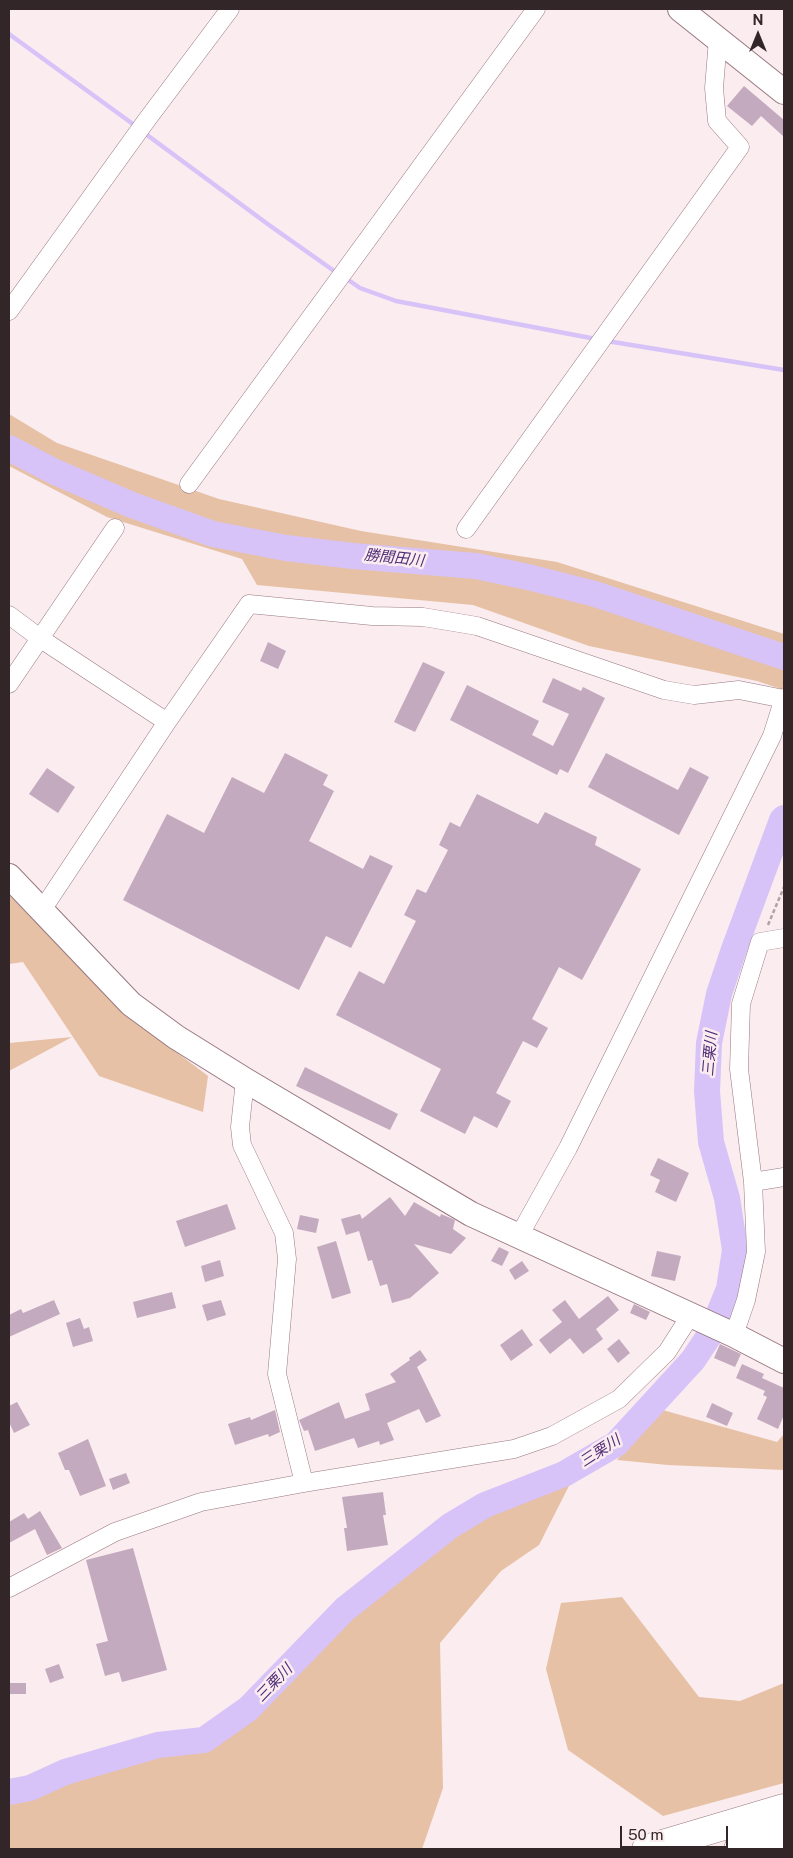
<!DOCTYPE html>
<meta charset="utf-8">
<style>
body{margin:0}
#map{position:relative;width:793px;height:1858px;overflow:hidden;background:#faecef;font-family:"Public Sans",sans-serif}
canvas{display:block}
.frame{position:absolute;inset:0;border:10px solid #332629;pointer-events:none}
.north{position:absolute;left:733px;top:10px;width:50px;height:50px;-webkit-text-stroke:4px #faecef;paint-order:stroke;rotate:0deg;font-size:14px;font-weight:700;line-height:20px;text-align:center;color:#332629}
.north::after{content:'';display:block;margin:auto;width:18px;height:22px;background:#332629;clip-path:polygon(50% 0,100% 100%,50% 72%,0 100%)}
.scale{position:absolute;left:620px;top:1826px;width:108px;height:22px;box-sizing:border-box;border:2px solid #332629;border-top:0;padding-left:6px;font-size:15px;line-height:18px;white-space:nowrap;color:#332629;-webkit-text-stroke:4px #faecef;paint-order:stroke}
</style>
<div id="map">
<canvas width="793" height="1858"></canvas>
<div class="frame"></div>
<div class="north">N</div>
<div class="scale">50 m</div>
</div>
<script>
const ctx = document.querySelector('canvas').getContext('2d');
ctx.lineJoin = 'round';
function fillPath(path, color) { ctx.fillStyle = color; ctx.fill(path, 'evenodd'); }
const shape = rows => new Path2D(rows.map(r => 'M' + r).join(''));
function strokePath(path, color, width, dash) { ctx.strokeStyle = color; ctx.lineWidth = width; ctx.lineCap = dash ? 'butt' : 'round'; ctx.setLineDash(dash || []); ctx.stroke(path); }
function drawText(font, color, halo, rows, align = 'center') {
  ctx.font = font + ' "Public Sans","Noto Sans JP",sans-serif'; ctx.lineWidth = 5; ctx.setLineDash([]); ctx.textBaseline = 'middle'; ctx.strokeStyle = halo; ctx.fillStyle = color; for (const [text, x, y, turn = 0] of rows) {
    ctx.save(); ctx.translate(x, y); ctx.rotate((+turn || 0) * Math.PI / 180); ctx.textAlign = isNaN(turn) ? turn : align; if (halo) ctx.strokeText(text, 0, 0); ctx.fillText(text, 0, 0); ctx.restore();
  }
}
fillPath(shape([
 [9,414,57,443,219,499,361,531,557,562,784,634,784,690,757,681,589,646,473,605,257,585,242,559,107,517,9,466],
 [9,895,122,1011,208,1076,203,1112,99,1076,23,962,9,964],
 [72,1037,9,1071,9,1043],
 [659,1409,777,1442,784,1434,784,1470,668,1465,617,1460],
 [576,1472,539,1545,501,1571,440,1643,443,1788,422,1849,9,1849,9,1782,65,1772,238,1726,321,1634,440,1529],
 [622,1597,699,1697,740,1701,784,1683,784,1783,663,1816,568,1750,546,1669,561,1603]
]), '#e6c1a5');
strokePath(shape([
 [9,34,137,127],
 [143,132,269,225,337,273],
 [344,277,360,288,396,301,596,339],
 [607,341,784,370]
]), '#d7c3f8', 4.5);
strokePath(shape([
 [9,448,55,472,132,505,213,534,286,548,353,556,476,566,528,577,595,594,784,657],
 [9,1792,30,1788,65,1772,158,1745,204,1740,248,1709,345,1609,450,1526,485,1505,564,1474,616,1444,693,1360,711,1333,729,1289,735,1250,727,1198,711,1142,707,1091,709,1043,719,994,733,952,782,820,784,818]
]), '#d7c3f8', 26);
fillPath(shape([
 [744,86,784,120,784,137,761,116,752,126,727,106],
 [268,642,286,651,278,669,260,661],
 [423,662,445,672,415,732,394,722],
 [553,678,581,691,583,687,605,698,568,773,560,769,557,775,450,720,467,685,539,721,532,735,553,746,569,714,542,702],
 [285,753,328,775,323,785,334,791,309,841,363,869,370,855,393,866,351,948,326,936,299,990,123,900,167,814,204,833,232,777,264,793],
 [606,753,678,790,690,767,709,777,679,835,588,787],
 [47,768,75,787,58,813,29,794],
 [477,794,538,824,545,812,597,837,595,845,641,869,582,980,559,967,532,1019,548,1028,537,1048,523,1041,496,1093,511,1101,497,1128,474,1116,465,1134,420,1111,441,1069,336,1015,359,971,384,984,416,921,404,915,417,889,426,893,448,850,439,845,450,822,460,827],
 [305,1067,398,1114,390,1130,296,1086],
 [658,1158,689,1173,676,1202,655,1192,660,1180,650,1175],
 [390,1197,405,1216,414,1202,440,1217,441,1214,455,1220,453,1229,466,1238,451,1254,414,1244,439,1273,410,1298,392,1303,387,1284,380,1286,372,1260,368,1261,359,1231,346,1235,341,1219,360,1214,362,1219],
 [227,1204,236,1229,185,1247,176,1221],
 [300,1215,319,1219,316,1233,297,1229],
 [336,1241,351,1293,332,1299,317,1247],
 [499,1247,509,1252,502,1266,491,1261],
 [657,1251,681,1256,675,1281,651,1276],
 [220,1260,224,1276,205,1282,201,1266],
 [522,1261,529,1271,515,1280,509,1270],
 [172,1292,176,1308,137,1318,133,1302],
 [608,1296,619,1310,596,1329,603,1339,583,1354,570,1338,550,1354,539,1340,562,1322,552,1310,565,1300,579,1319],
 [54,1300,60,1314,9,1337,9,1315,21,1309,23,1313],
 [221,1300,226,1315,207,1321,202,1305],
 [634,1304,650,1312,646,1320,630,1313],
 [80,1318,84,1329,89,1327,93,1341,73,1347,66,1323],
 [522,1329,533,1345,511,1361,500,1345],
 [619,1339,630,1353,618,1363,607,1349],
 [720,1344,741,1354,735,1367,714,1358],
 [420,1350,427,1360,417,1367,441,1416,426,1423,419,1409,387,1423,394,1440,380,1445,379,1441,358,1448,354,1438,315,1451,308,1430,304,1431,299,1420,339,1402,345,1419,370,1410,365,1394,396,1382,390,1374,410,1360,409,1358],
 [742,1364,764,1374,762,1378,784,1388,784,1415,778,1429,757,1419,767,1397,763,1395,765,1391,736,1378],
 [17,1402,30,1425,14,1433,9,1422,9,1406],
 [712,1403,733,1413,727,1426,706,1417],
 [275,1410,280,1432,269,1437,268,1434,235,1445,228,1424,250,1417,251,1420],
 [88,1439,106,1486,80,1496,69,1470,65,1470,58,1453],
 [126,1473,130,1483,113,1490,109,1479],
 [383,1492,386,1515,383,1515,388,1545,347,1551,344,1528,347,1528,342,1497],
 [40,1511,62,1548,47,1555,35,1529,9,1543,9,1522,24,1513,28,1519],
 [133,1548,167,1670,122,1682,119,1672,105,1676,96,1644,108,1641,86,1560],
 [59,1664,64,1678,50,1683,45,1669],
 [9,1683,26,1683,26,1694,9,1694]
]), '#c4aabf');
const street = shape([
 [9,311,146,121,230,9],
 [189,484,536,9],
 [466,529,740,147,717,121,714,88,718,39],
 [9,615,41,639,167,722],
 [9,684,115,528],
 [40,910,46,904,167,722,249,604,372,616,423,617,477,626,664,690,694,695,739,690,784,699],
 [245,1080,240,1127,242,1145,284,1233,287,1259,277,1374,304,1483],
 [753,1182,784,1177],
 [519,1236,568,1148,772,736,784,698],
 [734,1335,746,1300,756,1252,753,1182,739,1069,741,1004,760,942,784,938],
 [9,1588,115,1532,201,1502,304,1483,514,1449,552,1436,619,1399,667,1352,690,1316]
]);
const secondary = shape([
 [680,9,784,92],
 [9,876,131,1004,176,1037,245,1080,471,1214,734,1335,784,1361]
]);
const highway = shape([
 [646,1849,784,1808],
 [738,1849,784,1835]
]);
strokePath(street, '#987881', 19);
strokePath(secondary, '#987881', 26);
strokePath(highway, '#987881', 29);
strokePath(shape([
 [768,925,784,887]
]), '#b0a2a5', 2.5, [4, 2.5]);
strokePath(street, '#fff', 18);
strokePath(secondary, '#fff', 24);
strokePath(highway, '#fff', 28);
drawText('italic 15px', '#522f7a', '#faecef', [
 ["勝間田川",394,558,6],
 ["三栗川",710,1054,-85],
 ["三栗川",600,1451,-33],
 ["三栗川",274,1683,-46]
]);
</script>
